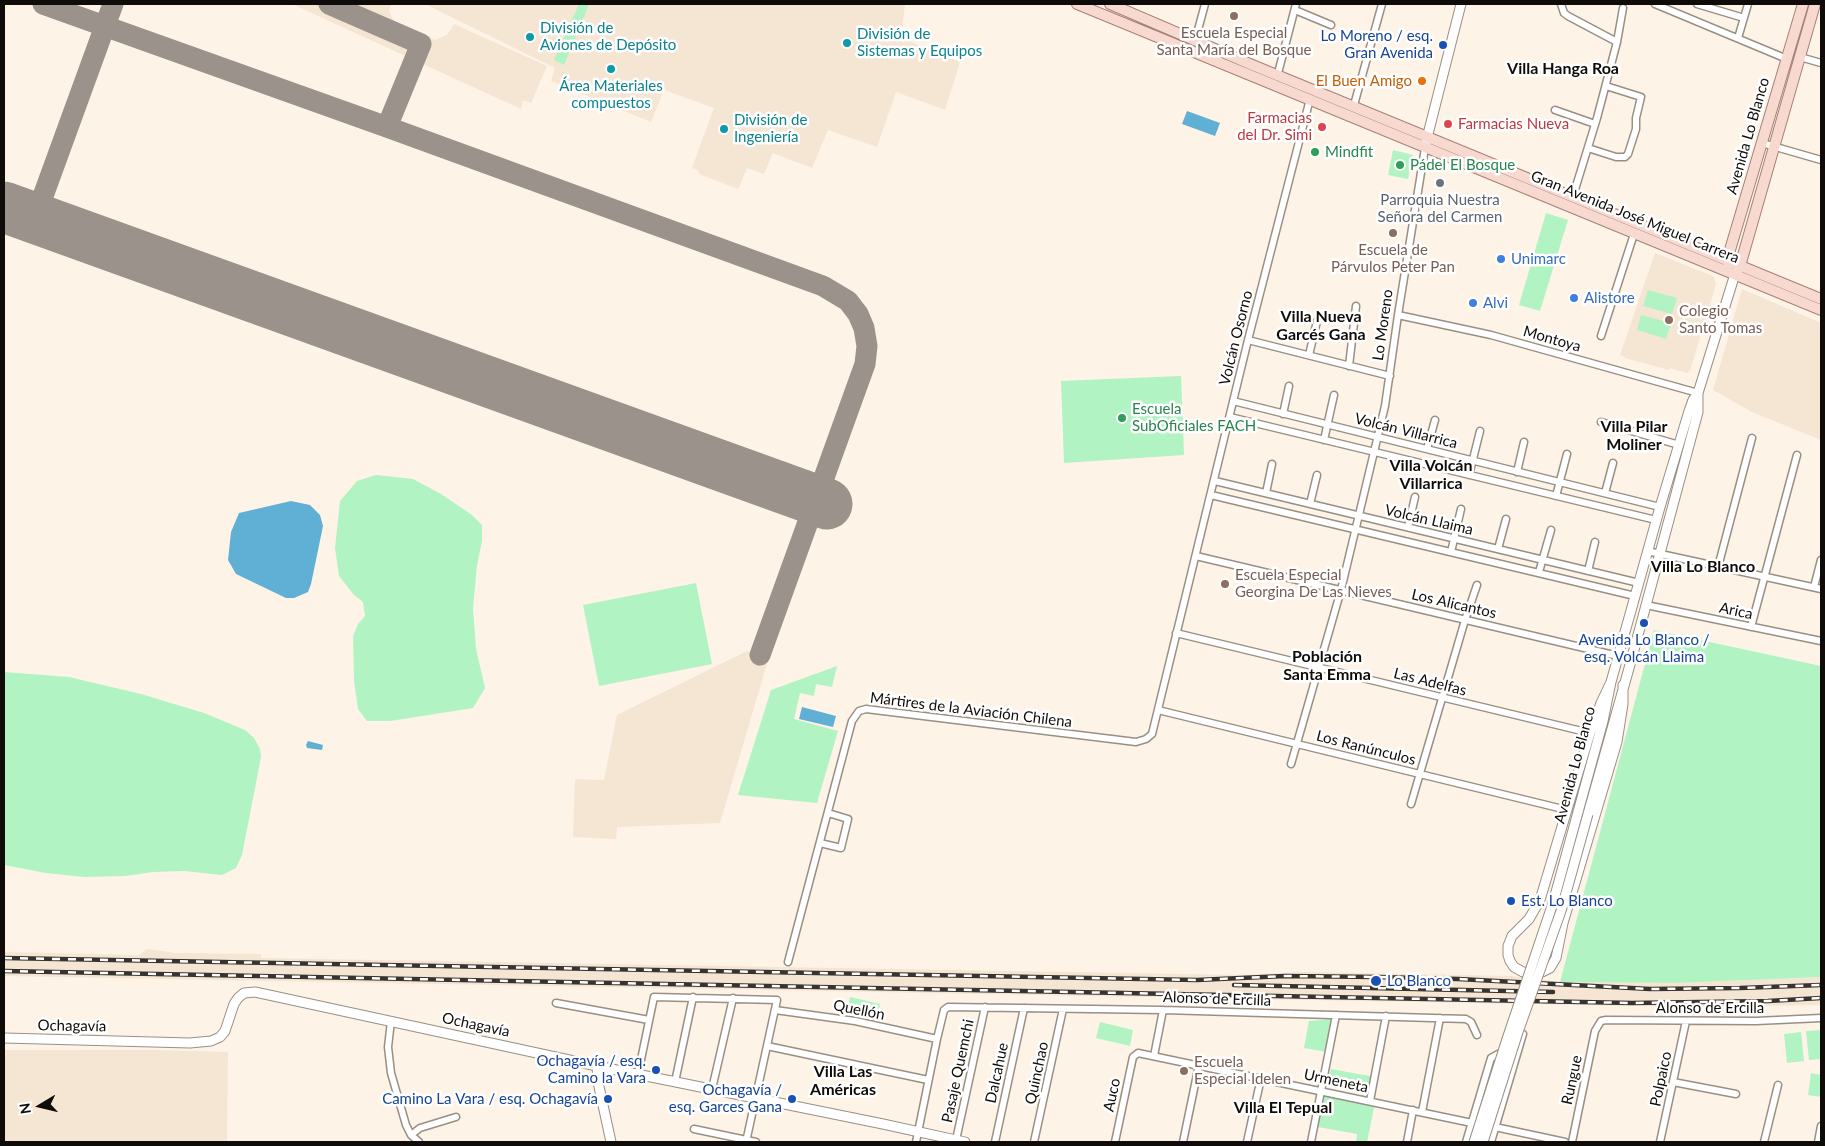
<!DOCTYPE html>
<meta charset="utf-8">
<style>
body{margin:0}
#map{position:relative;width:1825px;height:1146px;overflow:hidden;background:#fef3e7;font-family:Lato,sans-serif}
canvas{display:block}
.frame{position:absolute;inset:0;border:5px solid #0f0b08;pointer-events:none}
.north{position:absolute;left:15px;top:1081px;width:50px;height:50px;-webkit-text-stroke:4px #fff;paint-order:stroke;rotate:261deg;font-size:14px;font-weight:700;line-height:20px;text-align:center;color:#0f0b08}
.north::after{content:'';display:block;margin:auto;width:18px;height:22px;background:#0f0b08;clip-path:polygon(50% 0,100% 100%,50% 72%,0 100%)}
</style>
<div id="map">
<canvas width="1825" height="1146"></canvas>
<div class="frame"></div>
<div class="north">N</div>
</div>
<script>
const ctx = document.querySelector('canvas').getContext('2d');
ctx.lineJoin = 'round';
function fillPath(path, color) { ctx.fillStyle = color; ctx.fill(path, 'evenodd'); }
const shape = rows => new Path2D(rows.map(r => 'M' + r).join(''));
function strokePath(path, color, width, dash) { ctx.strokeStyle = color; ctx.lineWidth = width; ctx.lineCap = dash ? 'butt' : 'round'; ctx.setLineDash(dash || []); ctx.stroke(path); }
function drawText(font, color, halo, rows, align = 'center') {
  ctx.font = font + ' Lato,sans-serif'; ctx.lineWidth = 5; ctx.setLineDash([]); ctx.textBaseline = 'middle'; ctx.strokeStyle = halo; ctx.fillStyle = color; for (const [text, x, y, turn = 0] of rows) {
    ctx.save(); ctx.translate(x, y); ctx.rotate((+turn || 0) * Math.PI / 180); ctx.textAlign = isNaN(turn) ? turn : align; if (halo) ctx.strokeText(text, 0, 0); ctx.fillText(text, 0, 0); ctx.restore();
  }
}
fillPath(shape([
 [292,4,391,4,389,11,395,23,435,40,447,35,454,24,547,66,531,103,523,100,521,109],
 [425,4,905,4,901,38,960,62,945,110,896,92,877,147,828,130,812,168,773,153,764,174,747,168,738,189,699,174,698,170,692,168,714,108,664,90,651,122,551,81,555,68],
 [1655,253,1713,276,1716,284,1690,371,1687,373,1670,368,1669,370,1625,358,1625,357,1620,355],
 [1742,289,1821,323,1821,440,1752,412,1713,390],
 [747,651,769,657,720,823,617,827,616,839,573,837,575,779,604,780,617,715],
 [147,949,176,953,261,954,261,958,1240,975,1306,972,1511,976,1560,982,1675,983,1821,977,1821,1005,1691,1007,4,976,4,952,139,955],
 [4,1050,153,1050,228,1052,227,1142,4,1142]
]), '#f5e5d3');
fillPath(shape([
 [579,4,589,4,564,65,554,60],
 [1393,150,1413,155,1408,179,1388,175],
 [1546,213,1568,220,1540,311,1519,305],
 [1648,290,1677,298,1672,314,1643,306],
 [1641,315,1671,323,1666,339,1637,330],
 [1181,376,1184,455,1064,463,1061,381],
 [376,475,413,479,441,494,472,515,482,525,482,541,477,565,473,608,476,649,485,688,473,708,390,721,367,721,358,709,354,681,353,636,358,624,365,616,363,602,354,595,339,576,335,548,340,501,357,481],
 [696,583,712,664,599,686,583,605],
 [1654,630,1821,666,1821,977,1675,983,1560,982],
 [837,666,832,687,816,684,814,696,800,693,794,719,838,731,817,803,738,795,771,690],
 [4,672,69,677,141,694,204,713,245,730,254,738,260,749,261,757,242,855,236,868,222,875,184,871,153,872,125,876,84,877,46,873,4,865],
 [850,997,880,1004,877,1018,847,1012],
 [1333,1019,1327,1052,1304,1048,1309,1021],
 [1100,1022,1133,1030,1130,1046,1096,1038],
 [1821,1030,1821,1059,1809,1060,1806,1031],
 [1801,1032,1804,1061,1787,1063,1784,1034],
 [1331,1069,1375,1077,1372,1092,1328,1084],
 [1811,1073,1821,1075,1821,1097,1808,1095],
 [1325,1094,1375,1103,1367,1142,1356,1142,1357,1134,1318,1127]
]), '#b1f3c3');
fillPath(shape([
 [1187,111,1220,123,1215,136,1182,124],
 [291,501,310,505,320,515,323,526,311,584,308,592,294,598,286,598,236,574,228,560,231,532,239,513],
 [802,707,836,716,833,727,799,719],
 [308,741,323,745,322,750,307,748,306,745]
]), '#5fb0d4');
strokePath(shape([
 [43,4,387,127,823,286,848,301,858,314,864,328,867,346,865,364,760,655],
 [329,4,421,44,387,127],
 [35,218,113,4]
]), '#9b938b', 21);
strokePath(shape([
 [4,207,827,504]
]), '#9b938b', 51);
const street = shape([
 [1561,4,1564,13,1568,16,1617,42],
 [1655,4,1787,59],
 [1697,4,1744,18],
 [1295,10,1331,25],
 [1738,38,1748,4],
 [1195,41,1205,4],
 [1800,57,1821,63],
 [1277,77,1296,4],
 [1354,105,1382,4],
 [1555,110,1595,124],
 [1762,143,1821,160],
 [1588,148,1616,157,1625,157,1628,154,1636,129,1636,118,1641,97,1606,86],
 [1573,196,1597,118,1617,42,1623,8],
 [1398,315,1491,335,1698,393],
 [1601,336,1634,234],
 [1248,340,1390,376],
 [1309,355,1317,321],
 [1349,366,1356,306],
 [1233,401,1660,507],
 [1283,414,1289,386],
 [1230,417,1656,520],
 [1601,422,1679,445],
 [1324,440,1334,395],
 [1427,449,1435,420],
 [1517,472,1524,442],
 [1469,475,1480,431],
 [1215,481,1639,583],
 [1266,493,1272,464],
 [1605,493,1613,463],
 [1211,495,1635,596],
 [1556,496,1567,454],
 [1310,504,1317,475],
 [1408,527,1415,497],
 [1498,549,1506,519],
 [1647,551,1821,589],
 [1451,552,1461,509],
 [1196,556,1618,656],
 [1718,567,1752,438],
 [1588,571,1595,542],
 [1539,572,1551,530],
 [1814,587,1821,560],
 [1646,605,1821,641],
 [1751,627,1797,455],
 [1176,633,1590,733],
 [1158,710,1567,810],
 [1291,764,1341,590,1385,406,1398,315,1425,148],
 [1411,804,1465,620,1477,585],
 [820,843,841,848,848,819,828,813],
 [788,962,852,721,859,711,866,709,1136,742,1146,739,1152,734,1248,340,1310,99],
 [556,1003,649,1020],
 [775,1010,855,1021,937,1039],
 [391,1021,388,1047,391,1073,406,1125,411,1135,419,1142],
 [767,1046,928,1080],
 [1154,1056,1163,1010],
 [638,1074,654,997,777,1000,746,1142],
 [675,1082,693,997],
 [1673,1082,1736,1094],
 [712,1089,733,998],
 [1370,1101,1386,1016],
 [1422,1112,1440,1018],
 [1495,1127,1565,1142],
 [694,1129,756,1142],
 [411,1135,420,1128,456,1117],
 [956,1140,985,1007],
 [916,1142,937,1039,944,1010,948,1007,1163,1010,1466,1019,1471,1022,1477,1035],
 [995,1142,1024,1008],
 [1034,1142,1063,1009],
 [1115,1142,1133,1057,1138,1053,1472,1123],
 [1183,1142,1199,1065],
 [1247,1142,1261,1078],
 [1311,1142,1336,1015],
 [1407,1142,1413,1110],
 [1466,1142,1491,1058,1502,1052,1510,1054,1515,1060],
 [1491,1142,1523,1034],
 [1572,1142,1595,1031,1601,1021,1606,1020,1756,1021,1821,1018],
 [1660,1142,1686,1021],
 [1764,1142,1778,1085],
 [1818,1142,1821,1126]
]);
const secondary = shape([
 [1426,142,1461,4],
 [1611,682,1601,703,1590,733,1540,900,1529,919,1512,936,1508,946,1508,955,1510,961,1514,967,1523,972,1534,973,1542,972,1550,968,1556,958,1563,923,1617,742,1623,704,1623,685],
 [1578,812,1603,721,1611,682,1660,507,1689,411,1693,400,1698,393,1735,274],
 [1588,814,1631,661,1698,412,1698,393],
 [4,1038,190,1043,211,1041,220,1037,225,1031,234,1004,238,998,244,993,255,992,597,1066,883,1124,965,1142],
 [597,1066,598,1082,611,1142]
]);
const primary = shape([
 [1077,4,1821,310],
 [1110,4,1250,64,1821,299],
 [1729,264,1727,260,1803,4],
 [1737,271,1740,266,1815,4]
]);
strokePath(street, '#998f84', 9);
strokePath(secondary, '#998f84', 11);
strokePath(primary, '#a48076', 12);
strokePath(street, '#fff', 6);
strokePath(secondary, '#fff', 9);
strokePath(primary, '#f8d9d0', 10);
const rail = shape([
 [4,958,1197,980,1285,976,1377,977,1458,979,1650,989,1740,988,1821,985],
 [4,971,1632,1003,1768,1001,1821,998],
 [1234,985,1553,992]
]);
strokePath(rail, '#38332f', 4.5);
strokePath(rail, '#fff', 2.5, [8]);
const secondaryBridge = shape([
 [1474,1142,1507,1039,1553,903,1578,812],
 [1483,1142,1518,1032,1561,911,1588,814]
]);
strokePath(secondaryBridge, '#998f84', 11, []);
strokePath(secondaryBridge, '#fff', 9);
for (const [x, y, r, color] of [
 [1234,16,5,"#8d6e63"],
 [530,37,5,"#0f9aa8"],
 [847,43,5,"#0f9aa8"],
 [1443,45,5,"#1a4fb4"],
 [611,69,5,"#0f9aa8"],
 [1422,81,5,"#e8710a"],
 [1448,124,5,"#e0444e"],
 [1322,127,5,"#e0444e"],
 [724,129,5,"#0f9aa8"],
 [1315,152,5,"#2e9e5b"],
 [1400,165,5,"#2e9e5b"],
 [1440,183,5,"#6b7280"],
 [1393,233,5,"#8d6e63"],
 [1501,259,5,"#3f7fe0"],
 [1574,298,5,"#3f7fe0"],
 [1473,303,5,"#3f7fe0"],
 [1669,320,5,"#8d6e63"],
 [1122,418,5,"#2e9e5b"],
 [1225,584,5,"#8d6e63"],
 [1644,623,5,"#1a4fb4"],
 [1511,901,5,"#1a4fb4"],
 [1376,981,6,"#1a4fb4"],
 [656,1070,5,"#1a4fb4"],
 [1184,1071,5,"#8d6e63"],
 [608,1099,5,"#1a4fb4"],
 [792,1099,5,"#1a4fb4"]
]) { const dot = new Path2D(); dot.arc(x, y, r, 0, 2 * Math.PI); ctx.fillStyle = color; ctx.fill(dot); strokePath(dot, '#fff', 2); }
drawText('15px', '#0d838f', '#fff', [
 ["División de",540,28],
 ["Aviones de Depósito",540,45],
 ["División de",857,34],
 ["Sistemas y Equipos",857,51],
 ["Área Materiales",611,86,"center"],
 ["compuestos",611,103,"center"],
 ["División de",734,120],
 ["Ingeniería",734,137]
], 'left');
drawText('15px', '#785e54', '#fff', [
 ["Escuela Especial",1234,33,"center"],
 ["Santa María del Bosque",1234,50,"center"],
 ["Escuela de",1393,250,"center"],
 ["Párvulos Peter Pan",1393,267,"center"],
 ["Colegio",1679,311],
 ["Santo Tomas",1679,328],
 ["Escuela Especial",1235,575],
 ["Georgina De Las Nieves",1235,592],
 ["Escuela",1194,1062],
 ["Especial Idelen",1194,1079]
], 'left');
drawText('15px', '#164399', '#fff', [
 ["Lo Moreno / esq.",1433,36],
 ["Gran Avenida",1433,53],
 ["Avenida Lo Blanco /",1644,640,"center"],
 ["esq. Volcán Llaima",1644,657,"center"],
 ["Est. Lo Blanco",1521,901,"left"],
 ["Lo Blanco",1387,981,"left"],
 ["Ochagavía / esq.",646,1061],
 ["Camino la Vara",646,1078],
 ["Ochagavía /",782,1090],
 ["esq. Garces Gana",782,1107],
 ["Camino La Vara / esq. Ochagavía",598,1099]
], 'right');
drawText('15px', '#c56008', '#fff', [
 ["El Buen Amigo",1412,81]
], 'right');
drawText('15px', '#be3a42', '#fff', [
 ["Farmacias",1312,118],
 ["del Dr. Simi",1312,135],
 ["Farmacias Nueva",1458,124,"left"]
], 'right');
drawText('15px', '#0f0b08', '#fff', [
 ["Avenida Lo Blanco",1748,136,-74],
 ["Gran Avenida José Miguel Carrera",1635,217,22],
 ["Lo Moreno",1383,325,-82],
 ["Volcán Osorno",1236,338,-76],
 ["Montoya",1552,339,16],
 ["Volcán Villarrica",1406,431,14],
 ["Volcán Llaima",1429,520,13],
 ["Los Alicantos",1454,604,13],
 ["Arica",1736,611,12],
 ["Las Adelfas",1430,682,14],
 ["Mártires de la Aviación Chilena",971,710,7],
 ["Los Ranúnculos",1366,748,14],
 ["Avenida Lo Blanco",1575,765,-75],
 ["Alonso de Ercilla",1217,999,2],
 ["Alonso de Ercilla",1710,1008],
 ["Quellón",859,1010,11],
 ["Ochagavía",476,1025,12],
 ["Ochagavía",72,1026,1],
 ["Pasaje Quemchi",958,1071,-78],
 ["Dalcahue",997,1073,-78],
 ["Quinchao",1037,1073,-78],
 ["Polpaico",1661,1079,-78],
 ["Rungue",1572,1080,-78],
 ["Urmeneta",1336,1081,12],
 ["Auco",1112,1095,-78]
]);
drawText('15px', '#27864d', '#fff', [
 ["Mindfit",1325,152],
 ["Pádel El Bosque",1410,165],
 ["Escuela",1132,409],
 ["SubOficiales FACH",1132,426]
], 'left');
drawText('15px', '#5b616d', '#fff', [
 ["Parroquia Nuestra",1440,200],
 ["Señora del Carmen",1440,217]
]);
drawText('15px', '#366cbe', '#fff', [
 ["Unimarc",1511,259],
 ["Alistore",1584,298],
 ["Alvi",1483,303]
], 'left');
drawText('bold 16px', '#0f0b08', '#fff', [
 ["Villa Hanga Roa",1563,69],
 ["Villa Nueva",1321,317],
 ["Garcés Gana",1321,335],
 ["Villa Pilar",1634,427],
 ["Moliner",1634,445],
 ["Villa Volcán",1431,466],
 ["Villarrica",1431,484],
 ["Villa Lo Blanco",1703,567],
 ["Población",1327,657],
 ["Santa Emma",1327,675],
 ["Villa Las",843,1072],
 ["Américas",843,1090],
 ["Villa El Tepual",1283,1108]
]);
</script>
